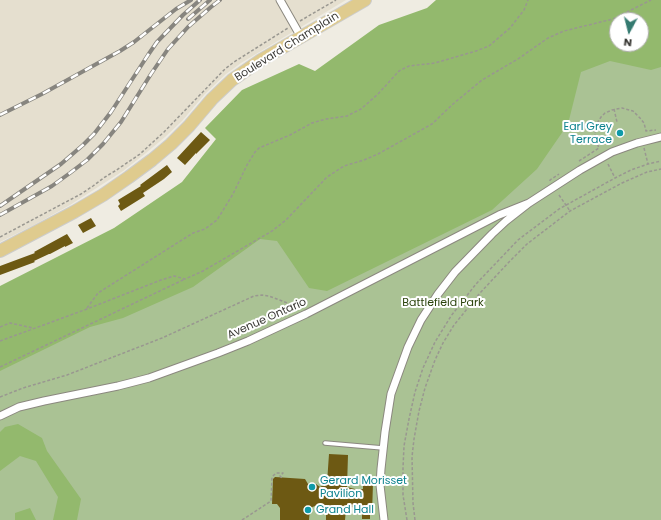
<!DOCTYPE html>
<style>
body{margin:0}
#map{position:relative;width:661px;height:520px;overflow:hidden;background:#efece2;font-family:Poppins,sans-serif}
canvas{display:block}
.north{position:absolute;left:609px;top:12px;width:40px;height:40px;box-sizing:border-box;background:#fff;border:1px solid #b0b0ae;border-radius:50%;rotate:187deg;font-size:11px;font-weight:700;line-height:16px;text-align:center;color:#3a3935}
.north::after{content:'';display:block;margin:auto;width:14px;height:18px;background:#347a70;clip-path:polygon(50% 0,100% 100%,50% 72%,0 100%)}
</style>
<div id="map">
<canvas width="661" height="520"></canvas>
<div class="north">N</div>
</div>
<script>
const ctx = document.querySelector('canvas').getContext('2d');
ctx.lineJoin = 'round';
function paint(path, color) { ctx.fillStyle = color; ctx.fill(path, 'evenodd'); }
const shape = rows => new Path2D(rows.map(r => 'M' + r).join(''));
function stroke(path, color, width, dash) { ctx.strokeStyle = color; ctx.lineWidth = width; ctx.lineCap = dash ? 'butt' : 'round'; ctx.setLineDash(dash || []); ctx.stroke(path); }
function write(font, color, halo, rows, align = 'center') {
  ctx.font = font + ' Poppins,sans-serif'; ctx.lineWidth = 4; ctx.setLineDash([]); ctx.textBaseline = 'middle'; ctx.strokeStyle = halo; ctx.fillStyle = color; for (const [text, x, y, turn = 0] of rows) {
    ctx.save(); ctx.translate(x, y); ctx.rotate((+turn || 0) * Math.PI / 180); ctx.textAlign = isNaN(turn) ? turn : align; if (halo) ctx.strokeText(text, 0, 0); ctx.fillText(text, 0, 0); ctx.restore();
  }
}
const built = shape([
 [0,0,346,0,241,63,226,74,205,94,182,121,165,137,146,153,123,171,70,205,34,225,0,242]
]);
const green = shape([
 [661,0,661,520,0,520,0,353,324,115],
 [617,20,641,20,641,44,617,44]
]);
const forest = shape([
 [436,0,661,0,661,67,651,70,610,61,581,72,568,124,537,169,492,210,327,291,309,288,277,241,260,239,193,287,123,318,90,327,0,371,0,286,114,228,182,182,216,139,205,128,242,90,299,64,315,71,379,25,427,8],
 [617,20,641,20,641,44,617,44],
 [18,424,42,438,47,451,81,499,77,520,53,520,58,497,36,461,20,456,0,471,0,432,5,427],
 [30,508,36,520,15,520,15,513]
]);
const building = shape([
 [201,132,210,140,196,154,196,153,185,165,177,158],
 [167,165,172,172,164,179,143,193,145,196,121,211,118,206,120,204,118,200,141,186,140,185],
 [91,218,96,226,83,233,78,225],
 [67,234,73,243,65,247,65,246,50,254,49,254,34,261,35,262,0,275,0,266,35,253,34,252],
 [329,454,348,455,347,487,355,489,363,489,363,477,372,478,372,483,373,483,372,514,370,514,370,519,362,519,362,508,349,507,349,509,346,509,345,520,326,520,326,510,322,506,315,506,310,508,309,520,280,520,280,508,277,504,272,504,273,479,275,477,305,479,311,489,316,484,320,487,327,483]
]);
const path = shape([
 [300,21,336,0],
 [614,109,617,122],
 [644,148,648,164],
 [579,161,599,148,595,138,595,133,596,125,601,117,605,113,612,110,622,108,633,111,640,118,644,123,646,131,656,130],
 [608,164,615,178],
 [550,181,550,180,559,174],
 [559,195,570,211],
 [0,237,81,194,93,186,105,177,115,171,140,154,164,132,225,69,234,62,288,28],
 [87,308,98,293,193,233,205,229,217,220,233,194,247,165,255,152,259,148,290,135,312,123,326,119,347,116,361,109,378,94,399,71,409,66,435,63,476,51,489,46,510,28,524,10,528,0],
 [0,327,10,323,33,328],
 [0,341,87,309,161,280,174,276,185,279,203,271,272,231,286,220,327,177,344,166,364,160,378,154,432,124,453,104,482,80,518,59,548,38,564,31,613,19,651,0],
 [0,367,185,279],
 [0,397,23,388,67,375,162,338,254,296,262,295,269,296,290,304,302,308],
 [242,520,271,501,272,477,276,473,283,473,280,476,282,478],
 [407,520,403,495,403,468,404,446,409,419,415,392,423,368,435,342,451,316,476,284,518,240,559,209,615,178,631,170,648,164,661,161],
 [415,520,413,503,412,457,414,439,419,411,425,388,435,360,443,343,454,325,480,293,509,262,527,244,570,211,622,183,647,172,661,169]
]);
const service = shape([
 [325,443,383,448]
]);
const minor = shape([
 [280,0,301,37],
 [0,416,19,407,44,401,118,386,149,378,218,353,248,341,306,314,499,215,529,203],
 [384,520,380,485,381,469,385,432,391,394,408,347,421,320,438,294,455,272,492,234,506,221,529,203,580,170,612,152,637,143,661,137]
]);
const primary = shape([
 [0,251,74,212,103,195,129,177,152,160,171,144,189,126,212,99,232,80,245,71,261,60,365,0]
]);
const rail = shape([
 [188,19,210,0],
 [0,115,42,94,120,51,134,42,176,9,191,0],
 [0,206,61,164,83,145,94,134,111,112,148,55,157,42,183,15,200,0],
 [0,215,52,186,70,173,87,160,103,144,121,122,151,74,168,49,188,27,211,7,220,0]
]);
const markers = [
 [620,133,4,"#0f9aa8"],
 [312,487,4,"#0f9aa8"],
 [308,510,4,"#0f9aa8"]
];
const streetNames = [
 ["Boulevard Champlain",287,47,-32],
 ["Avenue Ontario",267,319,-24]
];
const cultureNames = [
 ["Earl Grey",612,127,"right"],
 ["Terrace",612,140,"right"],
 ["Gerard Morisset",320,481],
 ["Pavilion",320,494],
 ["Grand Hall",316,510]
];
const parkNames = [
 ["Battlefield Park",443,303]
];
paint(built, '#e5dfcf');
paint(green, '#aac294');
paint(forest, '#93b96d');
paint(building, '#6d5913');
stroke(service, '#8b887f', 5.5);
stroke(minor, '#8b887f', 9);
stroke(primary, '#ccccca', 14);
stroke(path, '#999790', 1.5, [3, 2]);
stroke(service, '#fff', 3.5);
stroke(minor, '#fff', 7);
stroke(primary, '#dfcb8e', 12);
stroke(rail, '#87857f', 4);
stroke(rail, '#fff', 2.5, [8]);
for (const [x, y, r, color] of markers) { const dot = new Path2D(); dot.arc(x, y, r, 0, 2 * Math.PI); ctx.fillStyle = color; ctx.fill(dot); stroke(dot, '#fff', 1.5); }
write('11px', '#3a3935', '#fff', streetNames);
write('11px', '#0d838f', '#fff', cultureNames, 'left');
write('11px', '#2b430c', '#fff', parkNames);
</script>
